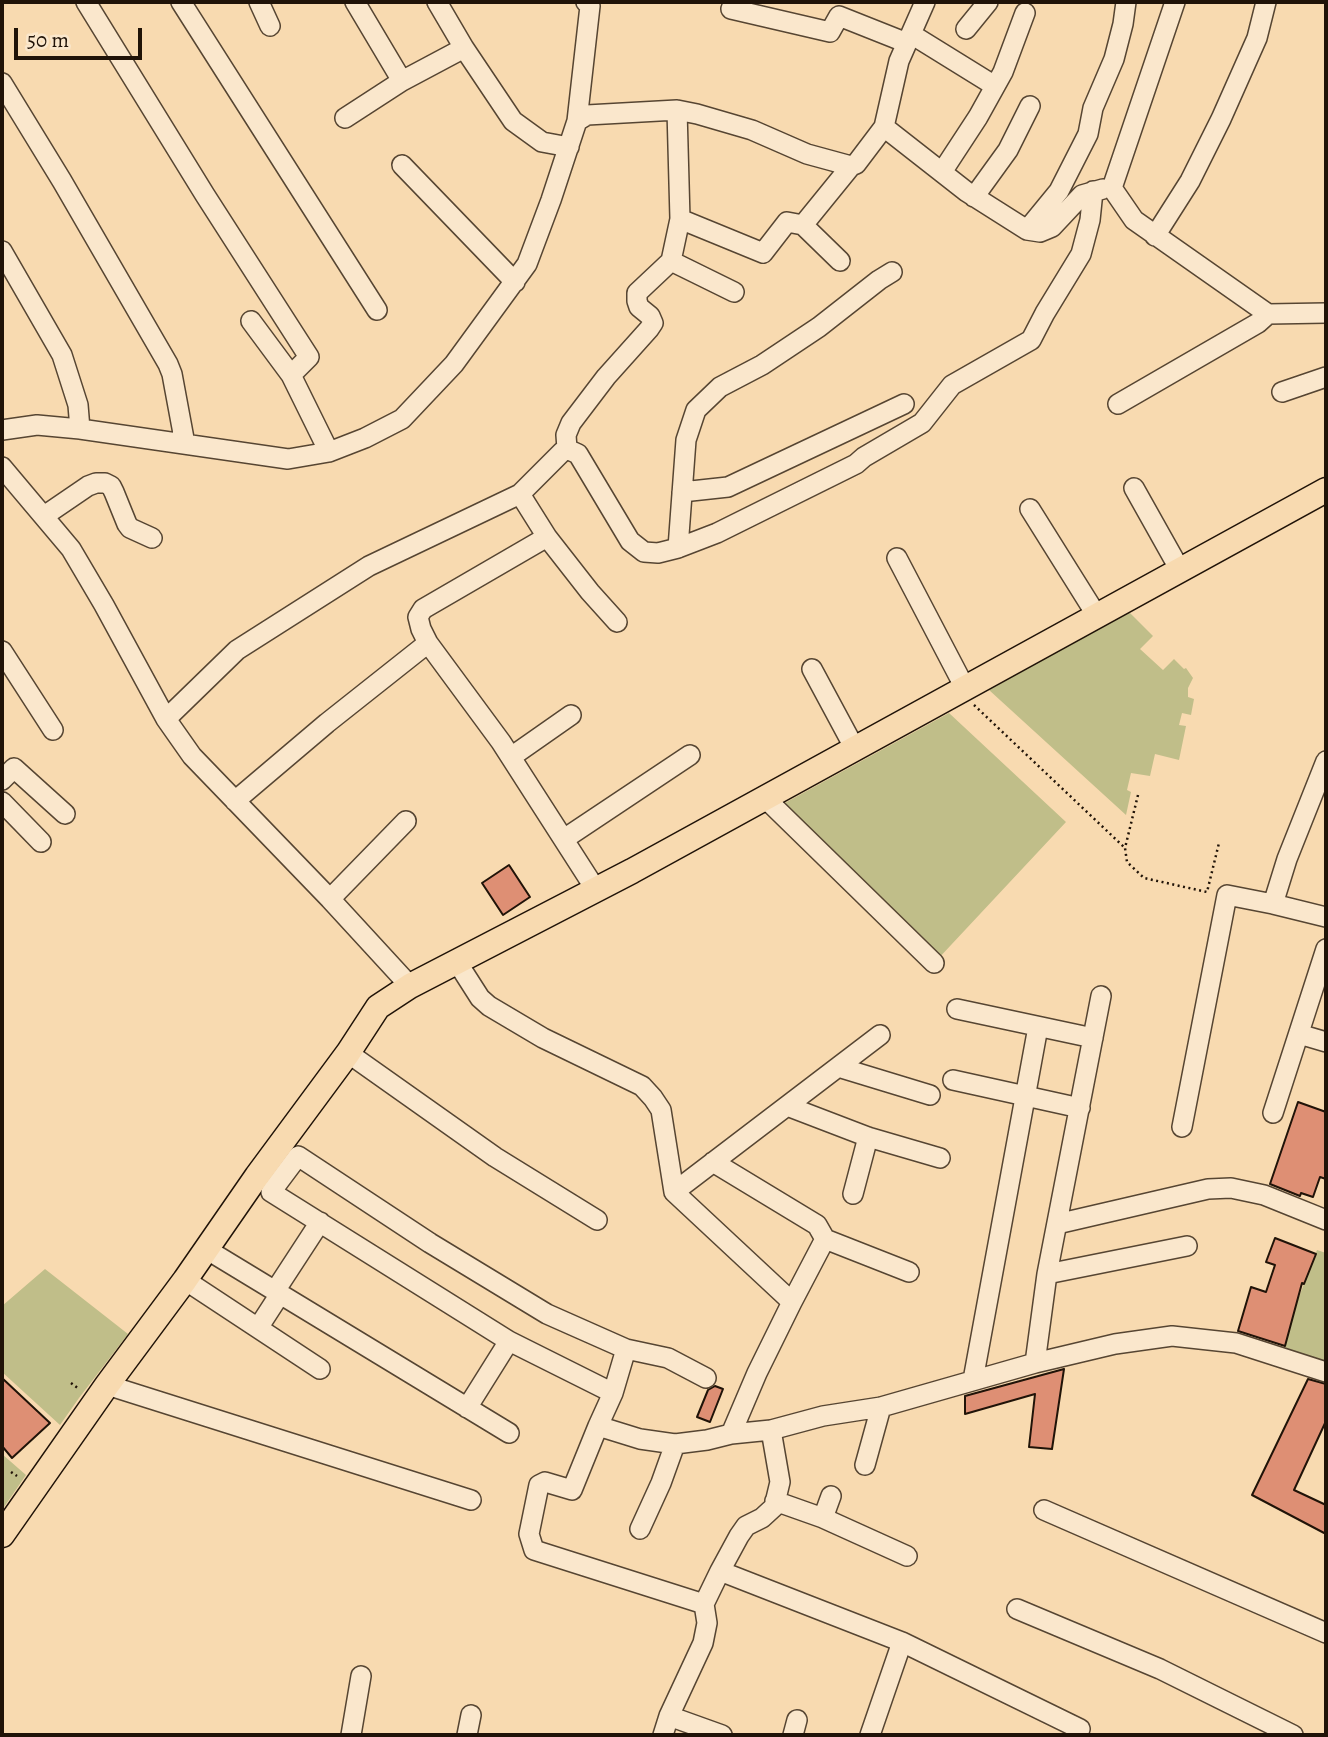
<!DOCTYPE html>
<style>
body{margin:0}
#map{position:relative;width:1328px;height:1737px;overflow:hidden;background:#f8dab0;font-family:Alegreya,serif}
canvas{display:block}
.frame{position:absolute;inset:0;border:4px solid #201308;pointer-events:none}
.scale{position:absolute;left:14px;top:28px;width:128px;height:32px;box-sizing:border-box;border:4px solid #201308;border-top:0;padding-left:9px;font-size:21px;line-height:24px;white-space:nowrap;color:#201308;-webkit-text-stroke:5px #fae7cc;paint-order:stroke}
</style>
<div id="map">
<canvas width="1328" height="1737"></canvas>
<div class="frame"></div>
<div class="scale">50 m</div>
</div>
<script>
const ctx = document.querySelector('canvas').getContext('2d');
ctx.lineJoin = 'round';
function paint(path, color) { ctx.fillStyle = color; ctx.fill(path, 'evenodd'); }
const shape = rows => new Path2D(rows.map(r => 'M' + r).join(''));
function stroke(path, color, width, dash) { ctx.strokeStyle = color; ctx.lineWidth = width; ctx.lineCap = dash ? 'butt' : 'round'; ctx.setLineDash(dash || []); ctx.stroke(path); }
const green = shape([
 [1128,611,1153,636,1140,649,1163,670,1174,659,1184,669,1186,668,1193,678,1188,688,1188,697,1194,699,1191,715,1182,713,1179,725,1186,726,1179,760,1155,754,1150,776,1131,773,1127,790,1131,792,1126,815,989,690],
 [949,713,1066,822,937,960,783,804],
 [1317,1250,1326,1253,1326,1366,1284,1347,1297,1302],
 [45,1269,128,1334,79,1398,60,1425,2,1372,2,1306],
 [2,1454,26,1475,2,1510]
]);
const building = shape([
 [509,865,530,897,503,915,482,883,509,865],
 [1298,1102,1326,1112,1326,1179,1320,1177,1313,1197,1301,1193,1300,1196,1270,1184,1298,1102],
 [1275,1238,1316,1254,1304,1284,1302,1283,1285,1346,1238,1331,1251,1287,1266,1292,1275,1265,1266,1262,1275,1238],
 [1064,1369,1052,1449,1029,1447,1035,1394,965,1414,965,1396,1064,1369],
 [2,1378,50,1423,12,1458,2,1446,2,1378],
 [1308,1379,1326,1384,1326,1421,1294,1490,1326,1505,1326,1534,1252,1495,1308,1379],
 [715,1386,723,1389,710,1422,697,1417,708,1390,715,1386]
]);
const path = shape([
 [974,705,1125,848],
 [1138,795,1125,848,1127,862,1144,878,1207,892,1219,843],
 [71,1383,79,1389],
 [11,1472,17,1476]
]);
const minor = shape([
 [86,2,205,195,309,357,291,375,329,452],
 [181,2,377,310],
 [259,2,270,26],
 [355,2,402,81],
 [437,2,464,48,513,121,542,142,569,147],
 [925,2,899,61,884,127,967,192,1027,230,1040,232,1052,227,1082,195,1103,189],
 [1175,2,1112,188,1134,220,1268,314,1326,313],
 [731,9,830,32,839,16,907,43],
 [966,29,988,2],
 [911,34,995,86],
 [2,83,62,181,168,364,172,374,185,444],
 [345,118,402,81,464,48],
 [577,121,590,6,586,2],
 [402,165,515,282],
 [942,172,978,117,1003,72,1025,13],
 [974,197,1008,150,1030,106],
 [680,219,763,253,787,222,803,225,851,166],
 [803,225,840,261],
 [1027,230,1059,191,1088,134,1093,108,1114,59,1123,24,1126,2],
 [1155,236,1190,181,1221,119,1257,38,1266,2],
 [2,251,62,355,78,405,80,429],
 [671,261,734,292],
 [251,321,291,375],
 [1282,392,1326,377],
 [1118,404,1258,323,1268,314],
 [2,430,37,425,80,429,288,459,329,452,365,438,402,419,454,364,527,264,551,200,577,121,587,115,677,110,697,114,752,130,807,154,851,166,856,164,884,127],
 [567,449,566,435,571,423,606,377,649,329,653,323,650,316,639,307,637,301,637,293,671,261,680,219,677,110],
 [2,467,71,549,104,605,166,719,192,756,330,899,410,986],
 [1134,488,1180,570],
 [682,492,728,487,904,404],
 [520,494,547,537,590,592,617,622],
 [1030,509,1097,616],
 [44,516,88,486,96,483,105,483,111,486,114,492,127,524,130,528,152,538],
 [547,537,423,609,418,617,421,629,428,643,501,742,596,890],
 [678,548,686,440,696,410,720,387,762,365,819,327,879,280,892,272],
 [897,558,965,688],
 [2,651,53,730],
 [812,669,855,749],
 [166,719,237,650,369,566,520,494,562,452,567,449,578,454,630,541,644,552,658,553,678,548,717,533,856,464,864,457,922,423,952,385,1031,340,1045,313,1081,254,1090,220,1093,191],
 [511,757,571,715],
 [2,780,14,768,65,814],
 [765,798,934,963],
 [235,801,327,723,428,643],
 [2,802,41,842],
 [564,839,690,755],
 [330,899,406,821],
 [1273,904,1287,859,1326,761],
 [457,962,480,998,489,1006,543,1038,642,1086,653,1098,661,1110,674,1192,792,1302,757,1373,731,1434],
 [957,1009,1093,1038],
 [1299,1034,1326,1042],
 [348,1053,495,1157,597,1220],
 [838,1067,930,1095],
 [953,1080,1080,1108],
 [787,1106,868,1137,940,1158],
 [1273,1113,1326,949],
 [1182,1127,1227,895,1273,904,1326,917],
 [713,1162,817,1225,825,1239,909,1272],
 [674,1192,880,1035],
 [853,1194,868,1137],
 [1057,1224,1208,1189,1231,1188,1264,1195,1326,1220],
 [206,1249,509,1433],
 [1047,1274,1187,1246],
 [185,1280,320,1369],
 [275,1291,320,1222],
 [792,1302,825,1239],
 [258,1328,280,1294],
 [626,1349,668,1358,706,1378],
 [1035,1363,1047,1274,1101,996],
 [973,1380,1038,1027],
 [107,1385,471,1500],
 [613,1393,509,1341,271,1192,298,1156,430,1243,547,1314,626,1349,613,1393,598,1426,640,1439,675,1444,707,1440,731,1434,771,1430,823,1416,881,1407,1035,1363,1115,1344,1172,1336,1236,1343,1326,1372],
 [467,1408,509,1341],
 [598,1426,572,1490,545,1482,539,1485,529,1534,534,1550,704,1604],
 [865,1465,881,1407],
 [775,1501,823,1518,907,1556],
 [1044,1510,1326,1633],
 [823,1518,831,1496],
 [640,1529,661,1483,675,1444],
 [720,1571,902,1642,1080,1729],
 [1017,1609,1160,1669,1293,1735],
 [669,1716,722,1735],
 [351,1735,361,1676],
 [467,1735,471,1715],
 [663,1735,669,1716,703,1643,707,1623,704,1604,720,1571,739,1536,746,1526,762,1518,774,1507,780,1482,771,1430],
 [793,1735,797,1720],
 [870,1735,902,1642]
]);
const major = shape([
 [2,1535,107,1385,185,1280,257,1176,348,1053,378,1007,410,986,632,871,1326,490]
]);
paint(green, '#c0be89');
paint(building, '#de8f74');
stroke(building, '#201308', 2);
stroke(minor, '#564532', 22);
stroke(major, '#201308', 27);
stroke(path, '#201308', 2.5, [2, 3.5]);
stroke(minor, '#fae7cc', 19);
stroke(major, '#f8dab0', 24);
</script>
